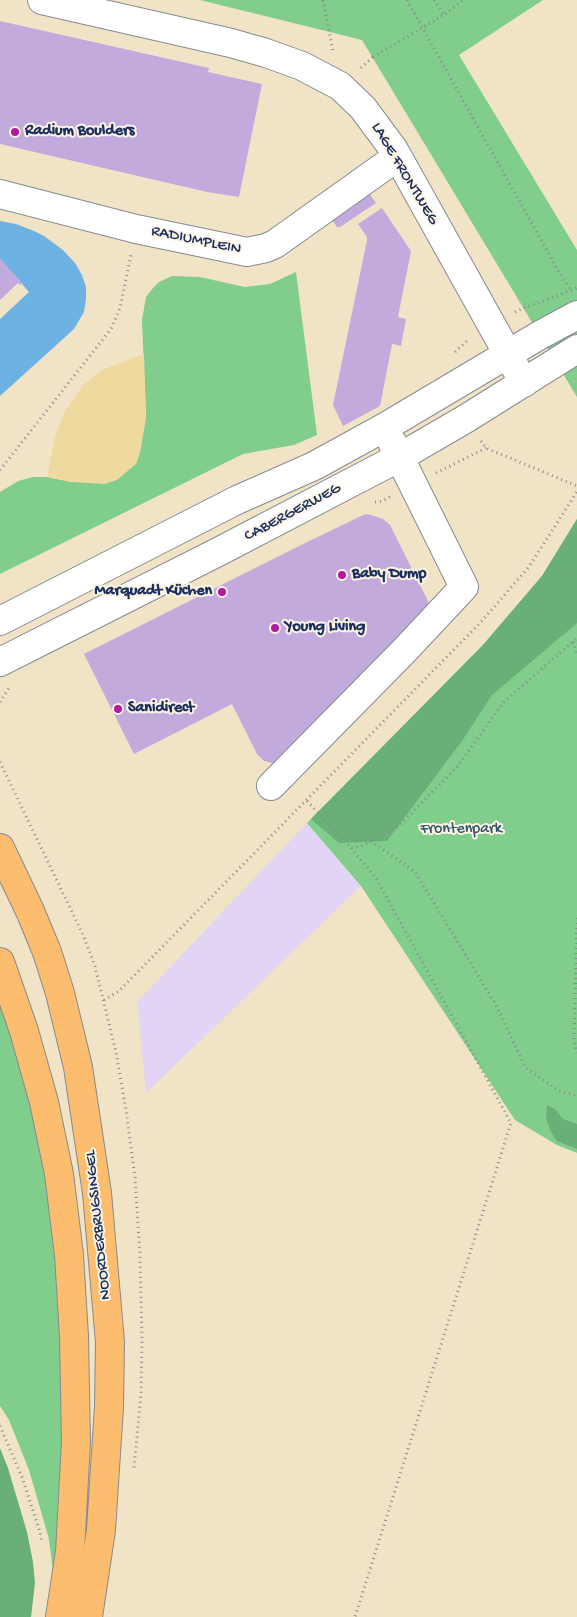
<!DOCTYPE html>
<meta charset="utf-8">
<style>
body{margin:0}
canvas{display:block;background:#f1e4c6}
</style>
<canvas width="577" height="1617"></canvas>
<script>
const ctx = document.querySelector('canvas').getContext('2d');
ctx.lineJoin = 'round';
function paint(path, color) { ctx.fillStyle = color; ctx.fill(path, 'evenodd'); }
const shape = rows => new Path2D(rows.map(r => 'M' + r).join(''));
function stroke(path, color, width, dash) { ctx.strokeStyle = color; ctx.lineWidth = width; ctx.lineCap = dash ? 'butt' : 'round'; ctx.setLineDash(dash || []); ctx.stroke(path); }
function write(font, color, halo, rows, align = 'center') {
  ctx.font = font + ' "Gochi Hand",sans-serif'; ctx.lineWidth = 4; ctx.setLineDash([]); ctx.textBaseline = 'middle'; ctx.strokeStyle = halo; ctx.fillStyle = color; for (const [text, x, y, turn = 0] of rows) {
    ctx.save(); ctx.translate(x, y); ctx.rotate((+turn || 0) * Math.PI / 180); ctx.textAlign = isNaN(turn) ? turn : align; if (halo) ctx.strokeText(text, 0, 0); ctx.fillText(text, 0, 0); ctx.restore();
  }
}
const built = shape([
 [307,823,361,886,146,1093,137,1002]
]);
const green = shape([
 [200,0,543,0,459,55,577,250,577,397,362,40],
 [296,272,317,435,294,445,243,454,0,574,0,492,18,481,33,477,47,477,72,482,146,418,142,320,146,297,153,288,159,282,172,276,200,277,245,287,270,284],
 [577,519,577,1153,557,1145,515,1120,361,886,307,823,483,645,542,576],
 [0,1000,43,1151,64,1282,67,1441,54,1580,49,1539,29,1470,9,1420,0,1406]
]);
const forest = shape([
 [577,519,577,623,492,695,462,741,387,841,339,843,311,819,483,645,542,576],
 [547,1105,555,1109,563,1119,577,1124,577,1149,557,1141,550,1130,546,1117],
 [0,1448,8,1468,27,1532,33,1562,35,1583,31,1617,0,1617]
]);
const sand = shape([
 [144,354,146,418,140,453,136,464,117,480,104,484,72,482,47,477,55,437,65,411,83,385,102,370]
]);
const water = shape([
 [0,221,16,224,34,231,44,236,63,250,75,263,82,275,86,287,86,299,84,312,74,329,0,396,0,319,29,292,0,259]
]);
const building = shape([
 [0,21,209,68,208,72,262,84,239,197,207,192,0,144],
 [366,189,376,203,340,227,337,227,330,217],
 [382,208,411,251,398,317,406,319,401,346,392,344,380,406,343,426,333,405,367,240,367,237,358,224],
 [0,259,22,283,20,285,18,283,0,300],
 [368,514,383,519,390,525,428,601,429,606,277,764,264,761,257,754,232,704,134,754,84,654,295,548,363,515]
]);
const path = shape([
 [323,0,333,51],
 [407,0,559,272,570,289],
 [434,0,444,15],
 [437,19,444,15,463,0],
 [361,68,373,57],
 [515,312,524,308],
 [455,352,469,339],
 [481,441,486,448,577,486],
 [0,470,111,329,120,308,131,255],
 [436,473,486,448],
 [375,502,383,501,390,497],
 [573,642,577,655],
 [0,702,9,688],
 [0,762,83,935,95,966,116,1052,126,1110,135,1177,140,1256,142,1340,141,1394,134,1468],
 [307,801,351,848,361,846,398,827,457,767,504,702,577,638],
 [371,841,415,872,496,1005,525,1067,559,1091,577,1096],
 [351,848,376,878,511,1123,355,1617],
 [577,918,574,1040,577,1053],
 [104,1000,119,991,481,622,528,568,577,492],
 [0,1426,22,1477,40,1532,42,1543]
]);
const minor = shape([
 [42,0,231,43,266,53,302,66,340,86,363,108,394,150,524,383],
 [0,194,136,229,247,252,266,248,275,244,397,157],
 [0,621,237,500,314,466,385,427,540,335,577,315],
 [0,662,220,551,400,457,467,418,577,349],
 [271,786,404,651,464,587,392,442]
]);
const major = shape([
 [0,848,30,911,47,952,60,993,78,1067,97,1193,110,1342,109,1407,101,1530,88,1617],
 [0,962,24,1031,44,1102,59,1174,69,1255,74,1336,76,1442,70,1552,60,1617]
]);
const pathBridge = shape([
 [373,57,437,19],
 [524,308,577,288]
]);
const markers = [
 [15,132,5,"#b5179e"],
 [342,575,5,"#b5179e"],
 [222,592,5,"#b5179e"],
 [275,628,5,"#b5179e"],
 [118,709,5,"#b5179e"]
];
const poiNames = [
 ["Radium Boulders",25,132],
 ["Baby Dump",352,575],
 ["Marquadt Küchen",212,592,"right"],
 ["Young Living",285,628],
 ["Sanidirect",128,709]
];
const streetNames = [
 ["LAGE FRONTWEG",404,174,59],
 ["RADIUMPLEIN",196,241,12],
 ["CABERGERWEG",293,513,-28],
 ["NOORDERBRUGSINGEL",99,1225,-96]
];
const parkNames = [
 ["Frontenpark",461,830]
];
paint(built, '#e1d4f4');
paint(green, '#80cd8c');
paint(forest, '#68b078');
paint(sand, '#eeda9e');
paint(water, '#6eb2e4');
paint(building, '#c3aadd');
stroke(minor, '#868a92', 30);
stroke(major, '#868a92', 30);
stroke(path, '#868a92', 3, [1, 4]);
stroke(minor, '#fff', 28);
stroke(major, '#fcbd6f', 28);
stroke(pathBridge, '#868a92', 3, [1, 4]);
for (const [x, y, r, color] of markers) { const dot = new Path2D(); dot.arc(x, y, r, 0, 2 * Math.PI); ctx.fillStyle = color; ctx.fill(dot); stroke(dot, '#fcf5e5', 2); }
write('bold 16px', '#1b2f5e', '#fcf5e5', poiNames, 'left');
write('16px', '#1b2f5e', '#fcf5e5', streetNames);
write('16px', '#34566a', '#fcf5e5', parkNames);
</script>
